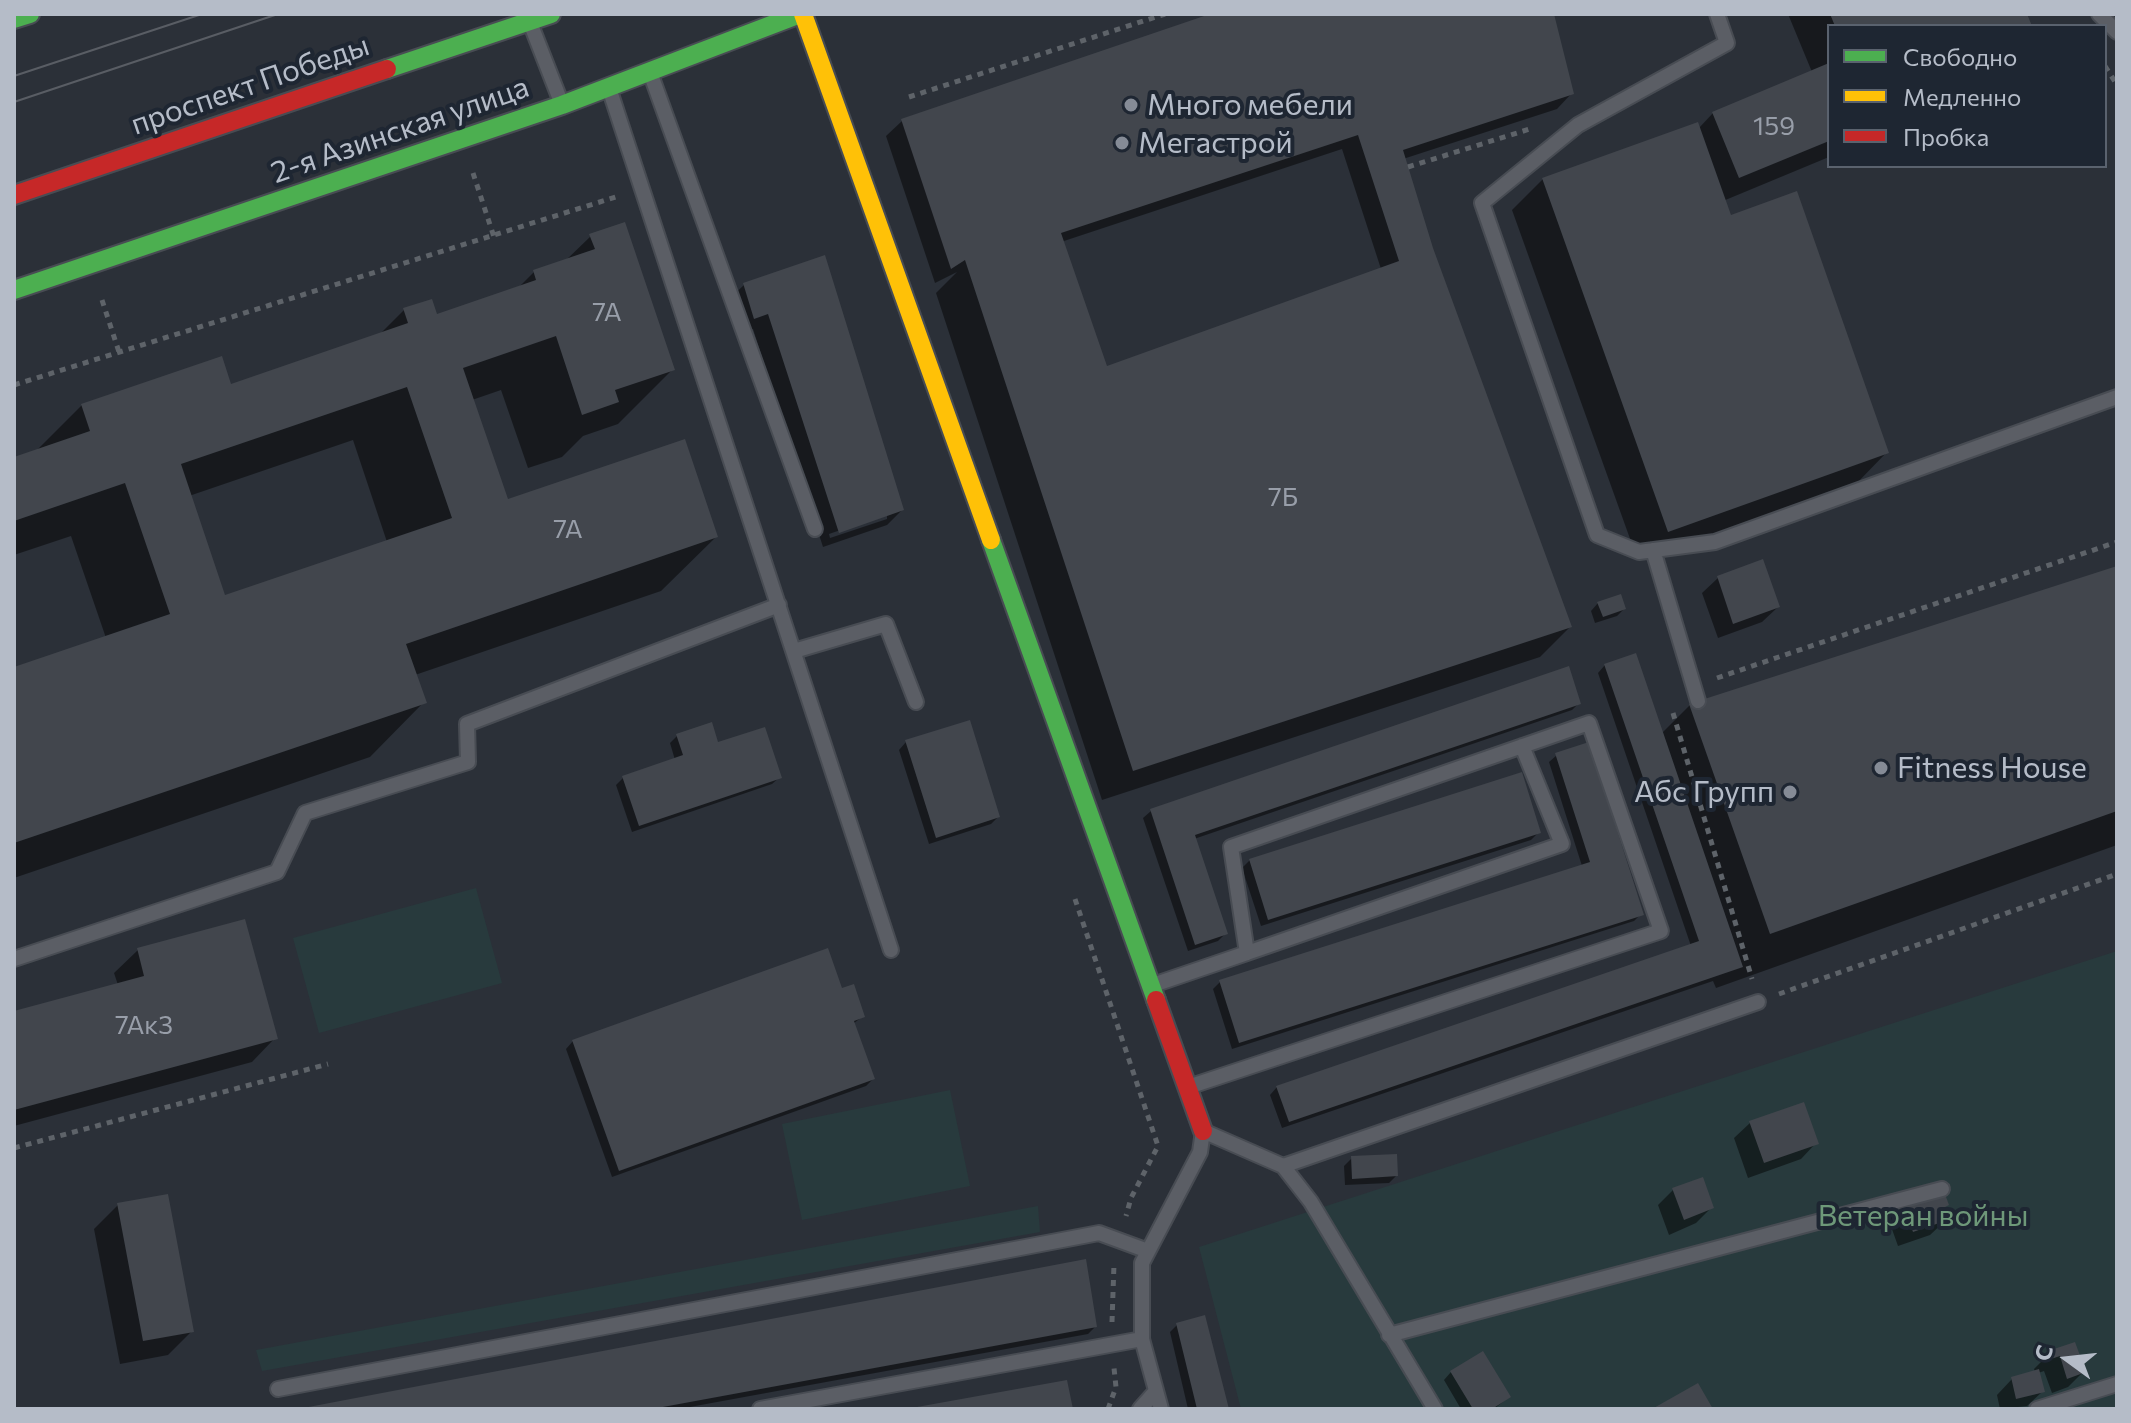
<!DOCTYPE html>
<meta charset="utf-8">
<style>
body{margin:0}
#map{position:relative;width:2131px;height:1423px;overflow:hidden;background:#2b3038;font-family:Commissioner,sans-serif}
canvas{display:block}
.frame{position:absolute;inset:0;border:16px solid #b5bcc8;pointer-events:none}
.legend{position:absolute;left:1827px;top:24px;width:280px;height:144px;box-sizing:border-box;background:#1e2632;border:2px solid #5a626e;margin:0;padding:10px 14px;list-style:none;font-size:24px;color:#b5bcc8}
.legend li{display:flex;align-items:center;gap:16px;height:40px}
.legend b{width:40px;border:2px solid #5a626e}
.north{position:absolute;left:2027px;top:1319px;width:80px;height:80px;-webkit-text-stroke:6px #1e2632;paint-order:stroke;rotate:285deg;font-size:22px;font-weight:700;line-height:32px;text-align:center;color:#b5bcc8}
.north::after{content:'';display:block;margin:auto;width:28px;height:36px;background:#b5bcc8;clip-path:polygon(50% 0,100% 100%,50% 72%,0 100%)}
</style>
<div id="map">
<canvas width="2131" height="1423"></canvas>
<div class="frame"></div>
<ul class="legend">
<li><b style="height:10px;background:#4caf50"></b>Свободно</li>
<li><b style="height:10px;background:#ffc107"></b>Медленно</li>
<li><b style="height:10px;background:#c62828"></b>Пробка</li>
</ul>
<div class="north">С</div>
</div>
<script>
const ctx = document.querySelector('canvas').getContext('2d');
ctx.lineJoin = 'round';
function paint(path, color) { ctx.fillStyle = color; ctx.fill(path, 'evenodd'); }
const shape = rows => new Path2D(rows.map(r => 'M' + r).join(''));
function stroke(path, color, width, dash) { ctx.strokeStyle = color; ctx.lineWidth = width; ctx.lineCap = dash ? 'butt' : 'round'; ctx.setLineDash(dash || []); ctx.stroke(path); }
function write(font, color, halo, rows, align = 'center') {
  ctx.font = font + ' Commissioner,sans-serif'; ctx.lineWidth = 8; ctx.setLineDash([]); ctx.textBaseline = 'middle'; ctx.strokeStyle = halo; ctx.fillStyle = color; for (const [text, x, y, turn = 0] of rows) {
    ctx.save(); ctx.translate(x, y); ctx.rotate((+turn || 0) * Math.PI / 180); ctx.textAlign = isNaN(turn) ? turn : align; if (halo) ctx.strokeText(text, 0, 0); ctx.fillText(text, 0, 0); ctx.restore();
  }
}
const green = shape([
 [476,888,502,983,319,1033,293,938],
 [2117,951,2117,1409,1241,1409,1199,1247],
 [950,1090,970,1186,802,1220,782,1124],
 [1038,1206,1040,1232,262,1371,256,1350]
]);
const shadow = shape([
 [1219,14,1551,14,1572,93,1557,109,1403,159,1431,249,1570,627,1540,657,1102,800,936,293,957,272,935,283,886,136,902,121],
 [1342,149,1381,269,1105,369,1061,242],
 [1788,14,2024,14,2029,26,1829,26,1829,157,1723,201,1729,217,1887,452,1857,483,1638,561,1512,210,1543,179,1698,129,1713,113,1812,72],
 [591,236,673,369,618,424,583,436,562,457,528,468,501,390,472,400,506,502,716,537,661,591,415,675,424,702,370,757,14,878,14,670,106,638,71,536,14,555,14,460,35,452,82,405,230,386,378,336,404,310,435,316,518,288,534,272,564,262],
 [353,440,387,542,224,598,189,496],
 [823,258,902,510,887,525,823,547,753,329,739,333,728,300,744,285],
 [887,514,887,519,830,538,829,534],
 [2117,568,2117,845,1716,988,1713,981,1282,1128,1270,1095,1277,1087,1691,946,1598,673,1605,665,1661,734,1690,705],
 [1718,578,1778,607,1762,622,1718,638,1702,593],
 [1598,603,1624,609,1617,616,1595,623,1591,611],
 [1579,703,1572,710,1194,839,1226,933,1218,941,1188,951,1143,818,1151,811],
 [677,736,717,745,780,777,772,784,632,832,616,785,623,778,675,760,670,743],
 [906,742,998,817,991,824,929,844,899,750],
 [1557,755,1641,914,1634,921,1232,1049,1213,989,1220,982,1582,866,1549,762],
 [1539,832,1531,840,1261,926,1242,868,1250,860],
 [138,950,275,1038,252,1062,14,1126,14,1013,118,985,114,973],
 [863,1016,853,1024,873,1079,866,1086,612,1177,566,1049,573,1041],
 [1750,1123,1816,1143,1801,1159,1748,1178,1734,1138],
 [1352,1158,1396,1176,1389,1183,1345,1185,1344,1166],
 [1673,1190,1712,1207,1696,1223,1669,1235,1658,1205],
 [1903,1202,1946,1220,1930,1235,1898,1246,1888,1218],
 [118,1205,192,1331,168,1355,120,1364,94,1229],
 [1177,1325,1227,1409,1188,1409,1170,1332],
 [1095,1327,1088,1334,679,1409,301,1409],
 [2074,1344,2083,1372,2068,1387,2052,1393,2044,1371,2038,1373,2043,1391,2027,1406,2000,1409,1997,1395,2012,1379,2035,1372,2034,1369,2050,1353],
 [1451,1372,1509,1397,1494,1409,1461,1409,1444,1380]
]);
const building = shape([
 [1210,14,1554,14,1574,94,1403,150,1433,248,1572,627,1133,771,965,260,951,269,901,119],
 [1358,135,1399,261,1107,366,1061,233],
 [1830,14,2027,14,2032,26,1835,26],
 [1829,63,1829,141,1739,178,1712,112],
 [1698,122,1731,215,1797,191,1889,453,1668,532,1542,178],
 [625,222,675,370,615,390,619,402,582,415,556,336,463,368,508,499,685,439,718,537,406,644,427,703,14,843,14,667,170,614,125,483,14,521,14,457,90,431,81,404,222,356,231,384,408,323,403,308,432,299,437,314,536,280,533,270,595,249,589,234],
 [407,387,452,518,225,595,181,464],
 [825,255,904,510,839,533,768,314,754,319,743,283],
 [1763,559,1780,607,1733,624,1717,576],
 [2117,566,2117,811,1770,934,1689,704],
 [1621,594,1626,609,1603,617,1597,602],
 [1636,653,1743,967,1289,1122,1276,1086,1699,941,1604,664],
 [1569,666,1581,704,1195,835,1228,934,1195,945,1150,809],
 [970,720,1000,817,936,838,905,740],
 [712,722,718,742,765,727,782,778,639,826,622,776,683,755,676,734],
 [1589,742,1644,915,1239,1043,1219,980,1590,862,1555,753],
 [1522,772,1541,833,1268,920,1249,859],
 [245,919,278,1039,14,1110,14,1011,144,976,137,948],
 [828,948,842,988,854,984,865,1017,854,1021,875,1079,619,1171,572,1040],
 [1804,1102,1819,1144,1764,1163,1749,1121],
 [1397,1154,1398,1176,1352,1179,1351,1156],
 [1703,1177,1714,1208,1684,1220,1672,1188],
 [1942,1186,1949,1205,1945,1207,1948,1220,1913,1232,1902,1201],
 [168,1194,194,1332,143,1341,117,1203],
 [1086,1259,1097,1327,652,1409,298,1409],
 [1205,1315,1229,1409,1197,1409,1176,1323],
 [2075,1342,2086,1372,2067,1379,2060,1356,2051,1359,2048,1351],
 [1483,1351,1511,1397,1492,1409,1473,1409,1450,1371],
 [2039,1369,2045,1392,2016,1399,2011,1377],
 [1067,1380,1073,1409,917,1409,917,1407],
 [1698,1383,1713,1409,1652,1409]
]);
const path = shape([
 [2105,66,2117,85],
 [909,97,1165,14],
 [1408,167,1533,128],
 [473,173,494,237],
 [102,300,119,352],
 [14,385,619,196],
 [1717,678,2117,542],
 [1673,713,1752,979],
 [1075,899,1158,1146,1131,1198,1126,1216],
 [1779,994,2117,874],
 [14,1148,328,1064],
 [1112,1322,1114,1264],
 [1108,1409,1116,1387,1114,1368]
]);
const lane = shape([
 [1717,14,1727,43,1578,125,1482,203,1597,535,1639,552,1715,542,2117,397],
 [2099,14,2117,32],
 [531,25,561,102],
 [651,75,815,529],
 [609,88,891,950],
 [1653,550,1698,701],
 [794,651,886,624,916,702],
 [1247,953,1562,844,1522,746],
 [14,959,277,872,305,813,468,762,467,724,779,605],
 [1153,985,1247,953,1231,847,1589,723,1661,931,1188,1087],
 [1283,1166,1758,1002],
 [1389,1335,1942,1189],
 [278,1389,1099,1233,1148,1251],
 [760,1409,1142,1339],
 [1140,1409,1156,1391],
 [1161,1409,1142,1339,1142,1263,1200,1152,1203,1131,1283,1166,1311,1202,1435,1409],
 [2037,1409,2117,1384]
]);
const fast = shape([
 [14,19,30,14],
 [387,69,551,14],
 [14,290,562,105,800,14],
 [991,540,1156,1000]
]);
const slow = shape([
 [803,14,991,540]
]);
const jam = shape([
 [14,195,387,69],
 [1156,1000,1203,1131]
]);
const tram = shape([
 [14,76,202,14],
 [14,102,278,14]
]);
const markers = [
 [1131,105,8,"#858b96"],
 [1122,143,8,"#858b96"],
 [1881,768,8,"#858b96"],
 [1790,792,8,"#858b96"]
];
const numberNames = [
 ["159",1774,126],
 ["7А",607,312],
 ["7Б",1283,497],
 ["7А",568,529],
 ["7Ак3",144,1025]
];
const streetNames = [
 ["проспект Победы",250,85,-19],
 ["2-я Азинская улица",400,130,-19]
];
const poiNames = [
 ["Много мебели",1147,105],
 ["Мегастрой",1138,143],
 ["Fitness House",1897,768],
 ["Абс Групп",1774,792,"right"]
];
const parkNames = [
 ["Ветеран войны",1923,1216]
];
paint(green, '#283a3d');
paint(shadow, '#0007');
paint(building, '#42464d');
stroke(lane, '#484c53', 18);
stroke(fast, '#484c53', 22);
stroke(slow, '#484c53', 22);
stroke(jam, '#484c53', 22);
stroke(path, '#5e6369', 5, [6, 6]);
stroke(lane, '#5b5e65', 14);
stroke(fast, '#4caf50', 18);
stroke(slow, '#ffc107', 18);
stroke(jam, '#c62828', 18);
stroke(tram, '#595d64', 2);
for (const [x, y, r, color] of markers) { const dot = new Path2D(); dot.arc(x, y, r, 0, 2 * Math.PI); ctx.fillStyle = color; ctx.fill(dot); stroke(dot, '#1e2632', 3); }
write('26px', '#989ea9', null, numberNames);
write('30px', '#b5bcc8', '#1e2632', streetNames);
write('30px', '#b5bcc8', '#1e2632', poiNames, 'left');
write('30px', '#6e9879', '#1e2632', parkNames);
</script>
